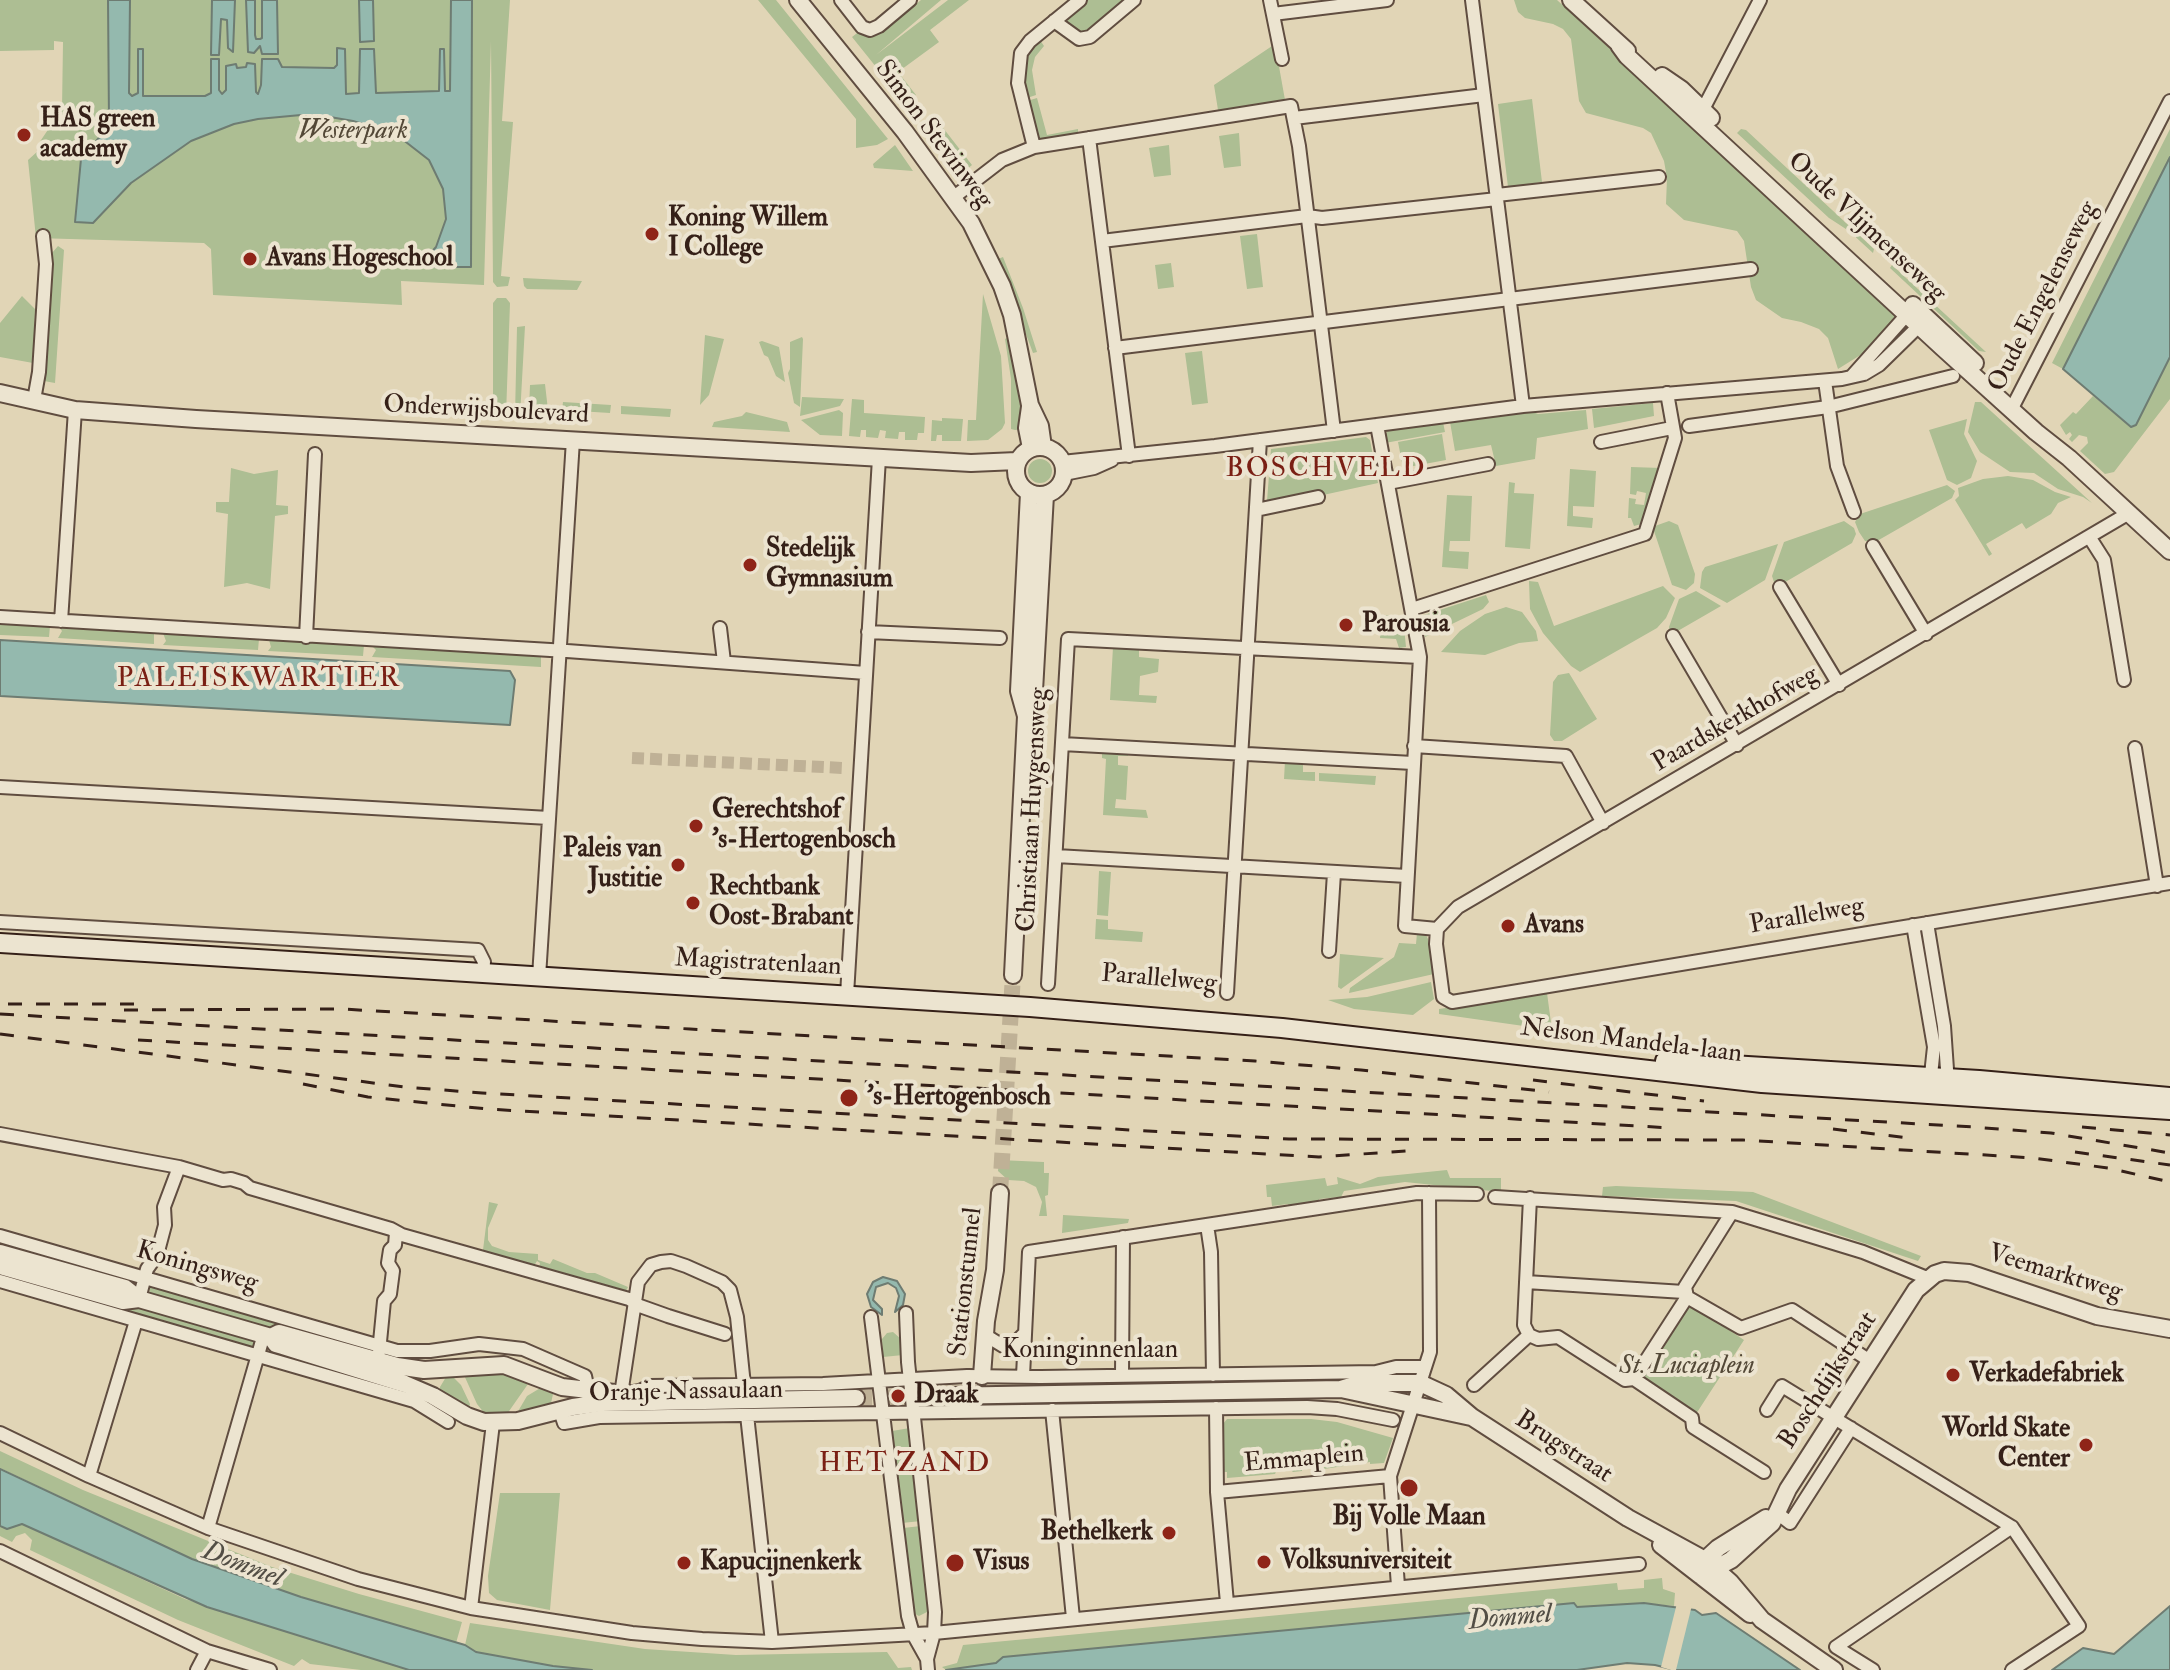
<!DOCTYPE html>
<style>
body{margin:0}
canvas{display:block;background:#e1d5b6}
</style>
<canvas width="2170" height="1670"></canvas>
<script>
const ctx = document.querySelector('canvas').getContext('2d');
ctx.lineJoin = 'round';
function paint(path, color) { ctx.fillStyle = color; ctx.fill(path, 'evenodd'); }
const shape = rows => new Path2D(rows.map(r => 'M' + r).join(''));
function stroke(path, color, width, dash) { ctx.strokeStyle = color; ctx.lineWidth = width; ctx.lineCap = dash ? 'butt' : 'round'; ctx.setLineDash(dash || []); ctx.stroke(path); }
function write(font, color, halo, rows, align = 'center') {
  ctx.font = font + ' "IM FELL Double Pica",serif'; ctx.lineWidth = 8; ctx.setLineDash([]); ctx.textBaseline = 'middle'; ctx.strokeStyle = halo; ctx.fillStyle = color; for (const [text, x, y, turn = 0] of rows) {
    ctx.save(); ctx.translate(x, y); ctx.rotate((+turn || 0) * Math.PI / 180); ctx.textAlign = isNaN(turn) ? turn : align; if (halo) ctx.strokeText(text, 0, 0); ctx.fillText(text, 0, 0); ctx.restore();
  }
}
const green = shape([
 [0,0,510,0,502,121,513,122,501,276,510,277,508,286,497,287,493,282,491,41,484,285,401,281,402,305,213,295,211,249,204,243,36,238,28,160,38,151,39,143,62,109,63,42,54,41,54,50,0,51],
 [758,0,776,0,888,139,877,145,856,148,856,119],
 [921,0,941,0,876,55,948,0,969,0,930,30,939,42,898,72,916,95,905,103,852,37,861,30,889,26],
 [1086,0,1130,0,1091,31,1080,35,1060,21],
 [1514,0,1557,0,1899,316,1870,349,1838,369,1828,338,1819,329,1801,322,1782,318,1756,300,1751,287,1744,241,1737,231,1684,220,1666,204,1667,178,1664,161,1651,133,1643,128,1586,113,1579,101,1571,39,1563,29,1553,24,1525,18,1518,12],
 [1040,40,1044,46,1035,57,1032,70,1036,95,1027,98,1022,82,1026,53],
 [1275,44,1285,100,1218,110,1214,85],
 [1037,98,1047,135,1078,129,1078,135,1045,140,1038,138,1027,101],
 [1532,99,1542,182,1508,187,1498,104],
 [933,115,972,165,966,170,972,177,969,179,966,180,922,124],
 [1741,129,1746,130,1874,249,1873,253,1849,231,1829,218,1737,133],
 [2170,129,2170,157,2063,369,2052,363],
 [1239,133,1241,166,1224,168,1219,136],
 [895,145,913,171,874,168,873,164],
 [1169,145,1171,175,1154,177,1149,148],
 [1257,234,1263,287,1247,289,1240,236],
 [58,246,64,250,55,383,44,381,52,253],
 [1003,257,1023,308,1037,352,1033,353,998,259],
 [1171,263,1174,287,1158,289,1155,265],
 [1892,265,1986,352,1979,351,1890,268],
 [523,278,582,281,577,290,527,289,524,286],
 [983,294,1001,356,1005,423,1002,429,988,440,967,441,968,420,976,420],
 [22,296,35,309,33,363,0,357,0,323],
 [497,298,506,298,510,303,506,415,493,414,493,303],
 [525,326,520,416,515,415,517,327],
 [705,335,724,339,709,395,700,405],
 [802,337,803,339,800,407,794,403,788,373,790,369,790,342],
 [1009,337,1024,429,1015,430,1011,429,1011,379,1005,339],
 [762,341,779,347,785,382,776,376,768,357,764,355,759,342],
 [1202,351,1208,403,1192,405,1185,353],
 [2170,357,2170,399,2114,472,2105,474,2080,451,2088,443,2087,437,2079,435,2072,442,2069,439,2072,435,2070,432,2066,435,2060,425,2073,412,2076,414,2093,396,2131,427,2136,425],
 [545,384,548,410,529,409,530,385],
 [802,397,844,399,840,406,800,416],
 [852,399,864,400,864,413,925,417,924,433,918,433,917,440,905,440,905,432,899,432,898,439,885,438,886,431,880,430,878,438,866,437,866,430,861,430,860,437,849,436],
 [563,402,611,405,610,413,562,410],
 [1975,402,1981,402,2092,503,2083,497,2058,489,2034,473,2010,472,1980,452,1968,432],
 [1653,403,1654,416,1594,428,1592,409],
 [621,406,671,409,670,417,621,414],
 [839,410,843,413,842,436,820,435,801,420],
 [1586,410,1588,429,1537,438,1535,459,1496,466,1491,445,1455,451,1450,422,1533,412,1538,414],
 [746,412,787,422,790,432,712,427,714,422,742,416],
 [942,418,963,419,961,441,942,441,942,435,937,435,936,441,931,441,932,420,942,421],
 [1967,419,1964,434,1977,461,1971,478,1957,485,1947,480,1929,430],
 [1443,422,1445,432,1385,443,1383,438,1389,429],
 [1442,434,1446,460,1403,468,1398,442],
 [1366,437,1370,440,1378,483,1282,504,1267,501,1271,449],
 '1028 471a12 12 0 1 1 24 0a12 12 0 1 1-24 0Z',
 [1631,467,1661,468,1645,523,1634,526,1631,518,1628,518,1629,498,1636,499,1635,504,1644,505,1646,493,1637,491,1636,495,1630,494],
 [231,468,254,474,278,470,276,505,288,506,288,514,275,516,270,589,247,583,224,587,228,514,216,512,216,502,229,502],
 [1570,469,1596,471,1594,507,1573,506,1573,516,1593,518,1592,528,1567,526],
 [2008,476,2033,480,2055,492,2071,497,2058,503,2051,514,2026,529,2022,523,1986,544,1992,554,1989,556,1955,500,1959,496,1958,488,1983,479],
 [1509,482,1515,483,1514,493,1534,494,1530,549,1505,547],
 [1947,485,1955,491,1952,498,1877,541,1865,541,1859,532,1855,522,1860,514],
 [1447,495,1472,496,1470,541,1450,541,1449,551,1469,552,1468,569,1442,567],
 [1669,521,1678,525,1695,574,1694,583,1686,590,1672,585,1654,531,1655,526],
 [1844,521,1854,528,1856,534,1852,543,1782,584,1774,582,1772,576,1784,542],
 [1778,544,1765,580,1727,603,1700,588,1702,572,1705,567],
 [1529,581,1538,582,1554,626,1663,586,1675,598,1666,618,1657,628,1580,672,1571,666,1543,633,1530,609],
 [1696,591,1721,606,1676,632,1670,632,1669,627,1679,599],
 [1486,595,1489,602,1483,609,1425,637,1421,616],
 [1506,607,1522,612,1536,631,1538,641,1519,643,1485,655,1441,652,1460,631,1485,614],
 [1382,615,1403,617,1406,647,1399,648,1396,639,1380,638],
 [0,623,50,626,49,637,0,635],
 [59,627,154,632,154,644,58,638,62,631],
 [163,633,259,639,258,650,163,645,166,641],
 [269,640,364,645,363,656,268,651,271,647],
 [372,646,541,656,541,667,372,657,376,650],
 [1113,647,1139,649,1139,657,1159,659,1158,672,1140,676,1139,695,1157,696,1156,703,1110,700],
 [1569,673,1597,719,1562,741,1554,741,1550,735,1553,682,1558,675],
 [1102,750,1129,752,1128,756,1118,756,1118,765,1128,766,1126,800,1116,799,1115,808,1146,810,1148,818,1103,815,1106,759,1102,758],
 [1285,761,1303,762,1303,772,1315,772,1315,781,1284,779],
 [1319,773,1376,776,1375,785,1319,781],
 [1099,871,1111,872,1108,916,1097,915],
 [1096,919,1108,920,1108,929,1143,932,1142,942,1095,939],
 [1417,933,1426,935,1428,939,1434,974,1349,993,1350,988,1394,957,1399,943,1416,944],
 [1340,954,1384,958,1341,989,1338,987],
 [1431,982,1434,999,1413,1015,1354,1009,1328,1000,1367,997],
 [1547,993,1552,1030,1439,1014,1439,1009],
 [999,1160,1044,1162,1044,1173,1049,1173,1048,1195,1045,1196,1047,1216,1039,1216,1042,1202,1036,1187,1024,1181,1008,1180,998,1171],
 [1447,1170,1450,1178,1501,1178,1501,1192,1405,1182,1344,1191,1341,1197,1319,1199,1320,1206,1290,1210,1288,1204,1272,1206,1271,1197,1267,1197,1266,1185,1325,1178,1327,1186,1338,1184,1337,1177,1360,1184,1378,1177],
 [1616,1186,1753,1192,1921,1256,1918,1261,1736,1201,1602,1196,1603,1187],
 [489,1202,498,1204,488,1228,488,1240,492,1246,509,1252,538,1254,538,1260,550,1264,553,1259,587,1273,595,1273,628,1287,627,1289,625,1292,539,1268,540,1263,537,1261,534,1266,485,1255,483,1250],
 [1063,1215,1129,1219,1128,1223,1062,1233],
 [149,1284,156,1285,157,1289,281,1324,280,1328,256,1326,150,1294],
 [126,1306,150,1308,258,1342,255,1352,250,1350,247,1346,125,1310],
 [1693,1306,1744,1340,1696,1414,1645,1380,1644,1376,1685,1310],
 [893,1332,901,1339,903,1355,883,1357,882,1339,887,1333],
 [496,1372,513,1374,529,1381,528,1384,507,1414,485,1414,477,1404,464,1375],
 [446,1377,453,1377,461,1385,470,1404,469,1408,440,1392,440,1387],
 [542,1387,551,1390,553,1394,550,1408,517,1413,527,1396],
 [1227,1419,1311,1419,1337,1422,1393,1438,1384,1463,1370,1464,1370,1462,1324,1469,1322,1449,1301,1450,1302,1471,1293,1472,1290,1469,1277,1470,1275,1474,1227,1478,1227,1472,1224,1472,1223,1424],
 [910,1428,921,1521,902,1523,892,1431],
 [0,1451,83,1490,272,1567,359,1594,462,1622,456,1643,301,1597,192,1559,0,1468],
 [500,1493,560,1493,550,1610,497,1600,489,1593,488,1576],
 [22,1524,185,1599,409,1670,361,1670,310,1664,302,1659,294,1666,178,1620,30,1550,32,1540,25,1533,16,1536,12,1542,0,1536,0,1526,7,1529],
 [921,1526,929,1611,919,1616,913,1613,903,1528],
 [1662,1578,1663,1589,1675,1593,1674,1606,1644,1603,1577,1607,1574,1603,1003,1657,996,1663,946,1670,942,1667,957,1663,963,1645,1617,1583,1618,1590,1644,1588,1644,1580],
 [470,1623,645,1649,736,1655,887,1652,898,1668,911,1667,912,1670,592,1670,553,1666,476,1652,465,1645]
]);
const water = shape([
 [108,0,130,0,129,93,132,96,138,93,138,49,143,49,143,96,205,96,211,93,211,59,219,59,219,90,222,94,226,90,226,66,236,64,237,68,246,67,247,63,255,64,256,92,258,94,261,85,262,59,278,59,282,67,334,68,337,65,337,48,345,49,346,94,359,93,360,49,374,49,376,93,439,91,440,49,444,49,445,91,450,91,451,0,472,0,471,267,418,267,436,247,446,219,443,189,429,160,402,139,386,131,353,121,330,117,301,115,258,119,234,124,191,141,131,183,93,223,75,222,81,159,103,133,109,122,108,0],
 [212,0,235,0,233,52,228,48,227,20,221,19,219,55,211,55,212,0],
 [246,0,255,0,255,35,256,39,260,39,262,38,262,0,277,0,278,54,262,54,260,46,254,53,248,52,246,0],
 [359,0,373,0,374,41,360,42,359,0],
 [2170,157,2170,357,2136,425,2131,427,2063,369,2170,157],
 [0,640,510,671,515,680,510,725,0,696,0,640],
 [883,1277,897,1281,905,1294,903,1305,895,1312,899,1296,896,1288,888,1283,876,1287,873,1300,882,1309,882,1315,871,1307,867,1294,873,1282,883,1277],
 [0,1469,192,1559,301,1597,465,1645,476,1652,553,1666,592,1670,409,1670,207,1607,22,1524,7,1529,0,1526,0,1469],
 [1574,1603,1577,1607,1644,1603,1695,1610,1702,1615,1716,1613,1800,1670,1675,1670,1655,1665,1627,1663,1577,1670,946,1670,996,1663,1003,1657,1574,1603],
 [2170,1606,2170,1670,2052,1670,2083,1648,2114,1654,2170,1606]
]);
const pier = shape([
 [1677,1603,1692,1605,1676,1670,1671,1670,1661,1667]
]);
const minorTunnel = shape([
 [632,758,844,768]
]);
const tertiaryTunnel = shape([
 [1000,1193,1013,975],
 [856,1398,940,1396]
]);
const minor = shape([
 [841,0,862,27,870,30,879,26,910,0],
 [1270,0,1282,59],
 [1472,0,1523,406],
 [1273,14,1387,0],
 [1054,21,1079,39,1090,37,1134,0],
 [1699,117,1760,0],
 [1294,118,1484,95],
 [1089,138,1129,456],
 [1034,147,1018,83,1021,53,1030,41,1080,0],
 [1497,195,1659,177],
 [954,197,1002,160,1034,147,1291,106,1299,146,1334,431],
 [1102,241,1307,216,1322,218,1497,199],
 [1115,348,1751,269],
 [1852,376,1911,310],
 [1825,381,1837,466,1854,512],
 [34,400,39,372,46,264,43,236],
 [2011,410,2170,101],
 [1377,425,1420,657,1405,926,1437,929],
 [1689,426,1828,407,1953,376],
 [1601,442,1672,428],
 [1062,462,1215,446,1523,406,1842,379,1864,374,1879,365,1925,320],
 [1064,474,1094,468,1112,460],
 [1388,483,1488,464],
 [1256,510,1318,497],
 [2129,513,1458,907,1437,929,1436,944,1443,997,1452,1002,2170,883],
 [2090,538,2104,560,2124,680],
 [1873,546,1926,634],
 [1780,587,1839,685],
 [1412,609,1645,534,1675,438,1667,393],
 [0,617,567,651,866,673],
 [61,621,75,410],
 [720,628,724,662],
 [868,632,1000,638],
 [1673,636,1737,745],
 [306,637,315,454],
 [1062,744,1413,763],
 [1414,746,1566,756,1603,823],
 [2135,748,2157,886],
 [0,787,549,818],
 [1056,856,1407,876],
 [0,922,478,950,484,962,483,973],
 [1927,923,1944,1026,1948,1084],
 [1913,925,1934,1047,1930,1084],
 [1329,951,1334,873],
 [539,977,573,440],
 [1048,984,1068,639,1420,657],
 [1227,993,1260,440],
 [847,995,879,458],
 [0,1134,179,1167,223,1180,231,1179,244,1183,250,1188,391,1229,402,1235,629,1299,640,1306,668,1316,725,1334],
 [1495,1197,1732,1212,1863,1252,1927,1278],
 [1207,1225,1211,1252,1213,1375],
 [0,1236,397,1351,430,1351,479,1344,523,1349,585,1376,588,1390],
 [0,1281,414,1401,448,1422],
 [1526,1282,1684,1292],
 [1687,1297,1741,1328,1792,1310,1870,1361],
 [139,1299,147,1269,157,1255,165,1225,164,1207,179,1167],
 [906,1313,908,1362,935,1612,934,1633,927,1659,928,1670],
 [871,1317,908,1616,913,1634,927,1659],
 [985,1335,1003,1346,1015,1343,1025,1333],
 [1529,1335,1538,1339,1558,1337,1625,1380,1634,1379,1692,1418,1693,1427,1764,1472],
 [1529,1335,1524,1325,1530,1198],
 [379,1352,384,1301,390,1294,393,1271,388,1263,390,1250,395,1245,396,1233],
 [1122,1375,1123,1237],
 [1023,1376,1029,1252,1417,1193,1477,1194],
 [1634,1379,1687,1297,1685,1287,1732,1212],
 [1474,1385,1529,1335],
 [621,1394,640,1391,650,1386,823,1384,967,1376,1041,1377,1376,1372,1396,1367,1425,1367],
 [620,1401,638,1282,651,1265,661,1262,671,1261,686,1266,722,1282,730,1290,737,1317,744,1385],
 [1216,1408,1217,1492,1227,1603],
 [1052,1410,1073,1618],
 [1767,1410,1782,1386,2012,1527,2079,1626,2012,1670],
 [560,1411,564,1423,599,1417,1307,1407,1337,1409,1393,1420],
 [747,1415,772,1642],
 [0,1433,89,1476,208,1528,358,1579,471,1608,632,1633,702,1639,772,1642,934,1633,1639,1564],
 [89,1476,136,1321],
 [1217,1492,1390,1476],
 [1776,1512,1790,1523,1851,1428],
 [208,1528,264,1334],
 [0,1551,207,1651,270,1670],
 [1398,1586,1390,1476,1430,1352,1429,1193],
 [471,1608,493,1423],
 [197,1670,207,1651],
 [1873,1670,1836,1647,2012,1527]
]);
const tertiary = shape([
 [798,0,905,132,971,223,1002,286,1012,315,1030,405,1040,426,1043,447],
 [1571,0,1627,51],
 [1619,45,1627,56,1943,348,2036,432,2069,458,2170,551],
 [1662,76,1681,89,1711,118],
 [1913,305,1975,363],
 [0,393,75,410,196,419,971,463,1017,461],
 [1030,407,1027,428,1031,448],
 '1016 471a24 24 0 1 1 48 0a24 24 0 1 1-48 0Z',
 [1026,716,1019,691,1029,493],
 [1013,975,1026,716,1034,691,1045,495],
 [0,1253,125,1288,139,1299,271,1337,276,1344,283,1346,405,1384,433,1396,467,1416,484,1422,518,1421,573,1407,602,1403,856,1398],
 [0,1266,123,1301,139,1299],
 [271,1337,279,1333,397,1366,424,1370,504,1365,562,1387,623,1394],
 [982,1376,986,1321,995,1270,1000,1193],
 [1341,1389,1471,1417],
 [940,1396,1341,1389,1361,1383,1420,1383,1446,1395,1472,1417,1628,1518,1705,1560,1730,1582,1762,1620,1834,1670],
 [1661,1545,1750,1614],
 [1702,1570,1705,1560,1718,1548,1766,1518],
 [1701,1576,1731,1560,1772,1523,1788,1489,1916,1290,1935,1274,1944,1271,1969,1273,2097,1316,2170,1329]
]);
const secondary = shape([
 [0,943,1030,1007,1282,1028,1762,1083,2170,1110],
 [1665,1061,1979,1080,2170,1097]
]);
const rail = shape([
 [8,1004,136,1004],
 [124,1010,342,1009,690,1029,1255,1061,1361,1070,1549,1092],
 [0,1014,1973,1127,2051,1133,2170,1153],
 [0,1034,404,1087,482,1093,1289,1139,1743,1140,2033,1158,2108,1168,2170,1182],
 [138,1040,1672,1128],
 [1533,1080,1704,1101],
 [303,1084,368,1097,487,1109,1319,1157,1419,1150],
 [2082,1127,2170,1135],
 [1833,1129,1909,1138],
 [2075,1152,2170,1165]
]);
const markers = [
 [24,135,8,"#8f2418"],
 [652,234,8,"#8f2418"],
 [250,259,8,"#8f2418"],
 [750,565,8,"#8f2418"],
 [1346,625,8,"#8f2418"],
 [696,826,8,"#8f2418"],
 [678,865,8,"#8f2418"],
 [693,903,8,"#8f2418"],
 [1508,926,8,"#8f2418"],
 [849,1098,10,"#8f2418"],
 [1953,1375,8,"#8f2418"],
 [898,1396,8,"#8f2418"],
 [2086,1445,8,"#8f2418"],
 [1409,1488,10,"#8f2418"],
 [1169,1533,8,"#8f2418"],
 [1264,1562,8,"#8f2418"],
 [684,1563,8,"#8f2418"],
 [955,1563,10,"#8f2418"]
];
const poiNames = [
 ["HAS green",40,120],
 ["academy",40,150],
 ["Koning Willem",668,219],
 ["I College",668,249],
 ["Avans Hogeschool",266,259],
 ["Stedelijk",766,550],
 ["Gymnasium",766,580],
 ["Parousia",1362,625],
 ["Gerechtshof",712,811],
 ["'s-Hertogenbosch",712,841],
 ["Paleis van",662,850,"right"],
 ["Justitie",662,880,"right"],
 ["Rechtbank",709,888],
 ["Oost-Brabant",709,918],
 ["Avans",1524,926],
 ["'s-Hertogenbosch",867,1098],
 ["Verkadefabriek",1969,1375],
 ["Draak",914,1396],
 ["World Skate",2070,1430,"right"],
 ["Center",2070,1460,"right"],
 ["Bij Volle Maan",1409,1518,"center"],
 ["Bethelkerk",1153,1533,"right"],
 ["Volksuniversiteit",1280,1562],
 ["Kapucijnenkerk",700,1563],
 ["Visus",973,1563]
];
const parkNames = [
 ["Westerpark",353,132],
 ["St. Luciaplein",1687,1367]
];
const streetNames = [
 ["Simon Stevinweg",933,135,53],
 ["Oude Vlijmenseweg",1866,228,43],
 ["Oude Engelenseweg",2044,297,-63],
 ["Onderwijsboulevard",486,411,3],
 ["Paardskerkhofweg",1736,720,-30],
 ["Christiaan Huygensweg",1034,810,-87],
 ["Parallelweg",1807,917,-10],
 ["Magistratenlaan",758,964,3],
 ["Parallelweg",1159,980,5],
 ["Nelson Mandela-laan",1631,1042,7],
 ["Koningsweg",197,1268,16],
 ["Veemarktweg",2055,1274,17],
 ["Stationstunnel",967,1282,-84],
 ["Koninginnenlaan",1090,1351],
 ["Boschdijkstraat",1829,1381,-57],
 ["Oranje Nassaulaan",686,1393,-1],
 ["Brugstraat",1563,1448,33],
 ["Emmaplein",1304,1460,-5]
];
const neighbourhoodNames = [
 ["BOSCHVELD",1326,470],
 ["PALEISKWARTIER",259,680],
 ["HET ZAND",905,1465]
];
const waterNames = [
 ["Dommel",242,1566,21],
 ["Dommel",1510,1619,-5]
];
paint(green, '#adbe93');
paint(water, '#94b9ae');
stroke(water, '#6e7c72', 2);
paint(pier, '#e1d5b6');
stroke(minorTunnel, '#bfb196', 12, [12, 6]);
stroke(tertiaryTunnel, '#bfb196', 16, [16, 8]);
stroke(minor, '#604d40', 16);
stroke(tertiary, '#604d40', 20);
stroke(secondary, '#352018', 22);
stroke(minor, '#ece4d0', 12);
stroke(tertiary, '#ece4d0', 16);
stroke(secondary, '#ece4d0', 18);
stroke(rail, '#352018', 3, [14, 14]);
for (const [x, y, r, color] of markers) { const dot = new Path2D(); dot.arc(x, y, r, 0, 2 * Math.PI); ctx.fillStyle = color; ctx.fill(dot); stroke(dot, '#ece4d0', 3); }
write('bold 26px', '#352018', '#ece4d0', poiNames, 'left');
write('italic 26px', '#534837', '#ece4d0', parkNames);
write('26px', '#352018', '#ece4d0', streetNames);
ctx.letterSpacing = '2px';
write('28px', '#7a1f14', '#ece4d0', neighbourhoodNames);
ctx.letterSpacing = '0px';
write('italic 28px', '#524e45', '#ece4d0', waterNames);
</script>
